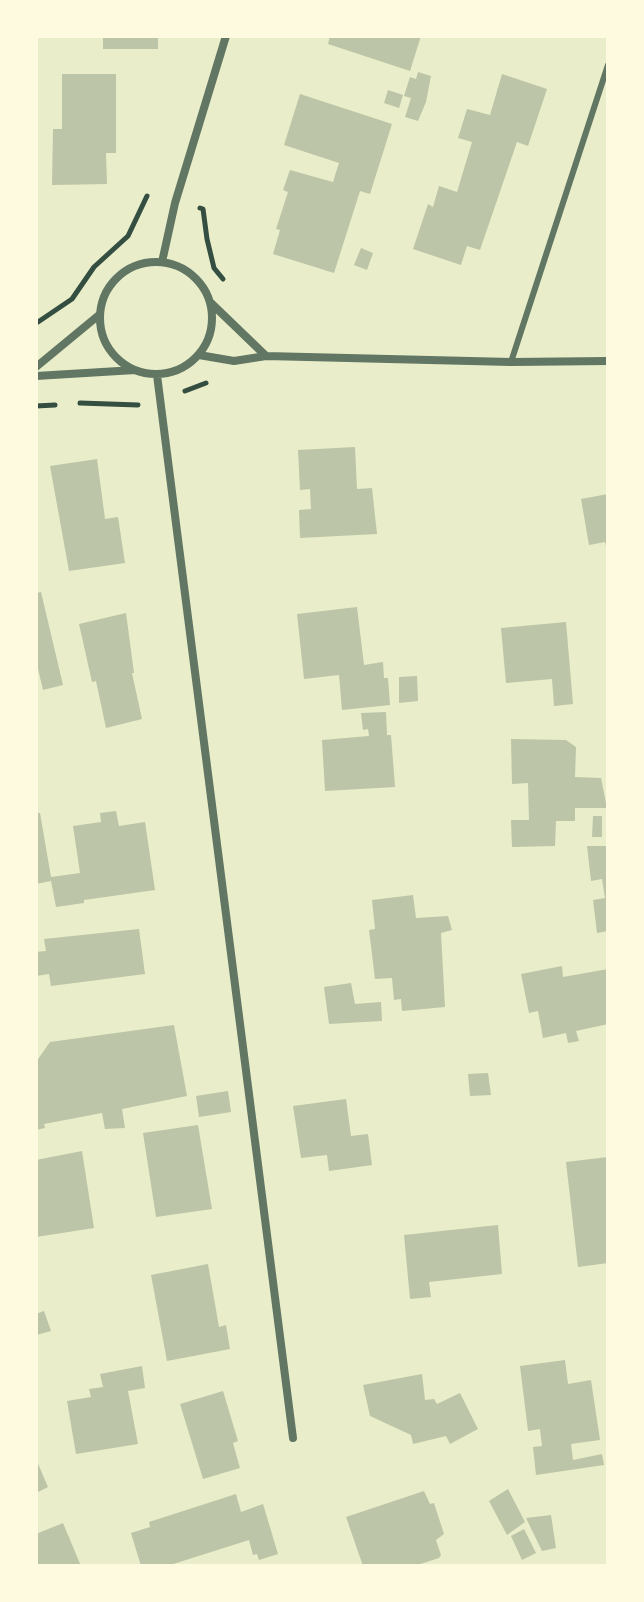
<!DOCTYPE html>
<style>
body{margin:0}
#map{position:relative;width:644px;height:1602px;overflow:hidden;background:#e9edc9;font-family:"Work Sans",sans-serif}
canvas{display:block}
.frame{position:absolute;inset:0;border:38px solid #fefae0;pointer-events:none}
</style>
<div id="map">
<canvas width="644" height="1602"></canvas>
<div class="frame"></div>
</div>
<script>
const ctx = document.querySelector('canvas').getContext('2d');
ctx.lineJoin = 'round';
function paint(path, color) { ctx.fillStyle = color; ctx.fill(path, 'evenodd'); }
const shape = rows => new Path2D(rows.map(r => 'M' + r).join(''));
function stroke(path, color, width, dash) { ctx.strokeStyle = color; ctx.lineWidth = width; ctx.lineCap = dash ? 'butt' : 'round'; ctx.setLineDash(dash || []); ctx.stroke(path); }
const building = shape([
 [103,36,158,36,158,49,103,49],
 [330,36,421,36,410,71,328,44],
 [418,72,431,76,426,102,418,121,405,117,411,98,404,96,410,77,416,79],
 [62,74,116,74,116,153,106,153,107,184,52,185,53,129,62,129],
 [502,74,547,89,528,146,517,142,480,250,467,246,461,265,413,249,428,204,433,207,439,186,457,192,472,142,458,138,467,109,490,115],
 [388,90,403,95,399,108,384,103],
 [300,94,392,124,370,194,360,191,334,273,273,254,280,230,276,229,288,192,283,190,290,170,333,182,339,163,284,145],
 [361,248,373,253,367,270,354,265],
 [355,447,357,489,372,488,377,534,300,538,299,510,311,509,310,489,300,490,298,450],
 [97,459,105,519,118,517,125,563,69,571,50,466],
 [608,494,608,550,607,550,605,542,589,545,581,499],
 [41,592,63,685,43,690,36,660,36,593],
 [357,607,364,665,383,662,384,678,388,678,390,705,342,710,339,675,304,679,297,614],
 [126,613,134,673,132,673,142,719,106,728,96,681,92,682,79,624],
 [566,622,573,704,554,706,552,679,506,683,501,628],
 [417,676,418,701,399,703,399,677],
 [386,712,387,735,391,735,395,787,325,791,322,740,369,736,368,729,363,730,361,713],
 [511,739,566,740,576,747,575,777,601,778,607,808,575,808,575,821,556,821,555,846,512,847,511,820,529,820,528,783,512,784],
 [116,811,119,826,145,822,155,890,84,900,84,903,56,907,51,881,36,884,36,813,40,813,51,877,80,873,73,826,101,822,100,813],
 [593,816,602,816,602,837,592,837],
 [587,846,608,846,608,931,597,933,593,900,605,898,602,879,591,881],
 [413,895,416,918,448,916,452,930,441,933,445,1007,402,1011,401,999,394,1000,392,978,375,979,369,930,375,929,372,900],
 [139,929,145,974,51,986,49,974,36,976,36,952,46,951,44,939],
 [562,966,563,977,608,969,608,1024,576,1031,579,1041,568,1043,566,1033,543,1038,538,1011,529,1013,521,974],
 [351,983,355,1004,381,1002,382,1021,329,1024,324,987],
 [174,1025,187,1096,122,1109,125,1128,105,1129,102,1113,44,1124,45,1128,36,1130,36,1062,50,1042],
 [488,1073,491,1095,470,1096,468,1074],
 [228,1091,231,1112,199,1117,196,1096],
 [346,1099,351,1136,368,1134,372,1165,329,1171,327,1155,301,1158,293,1106],
 [198,1125,212,1209,156,1217,143,1133],
 [82,1151,94,1228,36,1237,36,1160],
 [608,1157,608,1263,578,1267,566,1162],
 [498,1225,502,1274,429,1282,431,1297,410,1299,404,1235],
 [208,1264,219,1327,226,1325,230,1349,167,1361,151,1275],
 [44,1311,51,1331,36,1335,36,1314],
 [565,1360,568,1384,591,1380,600,1440,571,1444,573,1460,602,1454,604,1465,536,1475,533,1447,542,1446,540,1429,528,1431,520,1366],
 [142,1366,145,1388,128,1391,138,1444,76,1454,67,1401,91,1397,89,1389,103,1387,100,1374],
 [422,1374,425,1400,434,1399,437,1404,460,1393,478,1429,450,1444,446,1436,413,1444,411,1435,370,1416,363,1385],
 [223,1391,238,1441,233,1443,240,1468,203,1479,180,1404],
 [36,1459,48,1487,36,1493],
 [508,1489,525,1522,507,1535,489,1501],
 [424,1491,430,1504,434,1503,444,1534,436,1540,441,1555,439,1558,414,1566,408,1564,363,1566,346,1517],
 [236,1494,241,1512,263,1504,278,1554,259,1560,257,1554,253,1555,249,1540,167,1566,141,1566,131,1533,150,1527,149,1522],
 [551,1515,556,1548,542,1551,526,1518],
 [63,1523,81,1566,36,1566,36,1534],
 [524,1529,536,1553,522,1560,511,1536]
]);
const path = shape([
 [200,208,203,209,207,239,214,268,223,279],
 [38,322,72,299,94,267,128,236,147,196],
 [185,391,206,383],
 [80,403,138,405],
 [36,406,55,405]
]);
const service = shape([
 [511,362,608,65]
]);
const minor = shape([
 '100 318a56 56 0 1 1 112 0a56 56 0 1 1-112 0Z',
 [162,262,175,203,226,36],
 [211,303,266,356],
 [199,355,234,361,266,356,511,362,608,361],
 [36,367,99,315],
 [157,375,293,1438],
 [36,376,135,370]
]);
paint(building, '#bcc5a7');
stroke(path, '#344e41', 5);
stroke(service, '#617663', 6);
stroke(minor, '#617663', 8);
</script>
